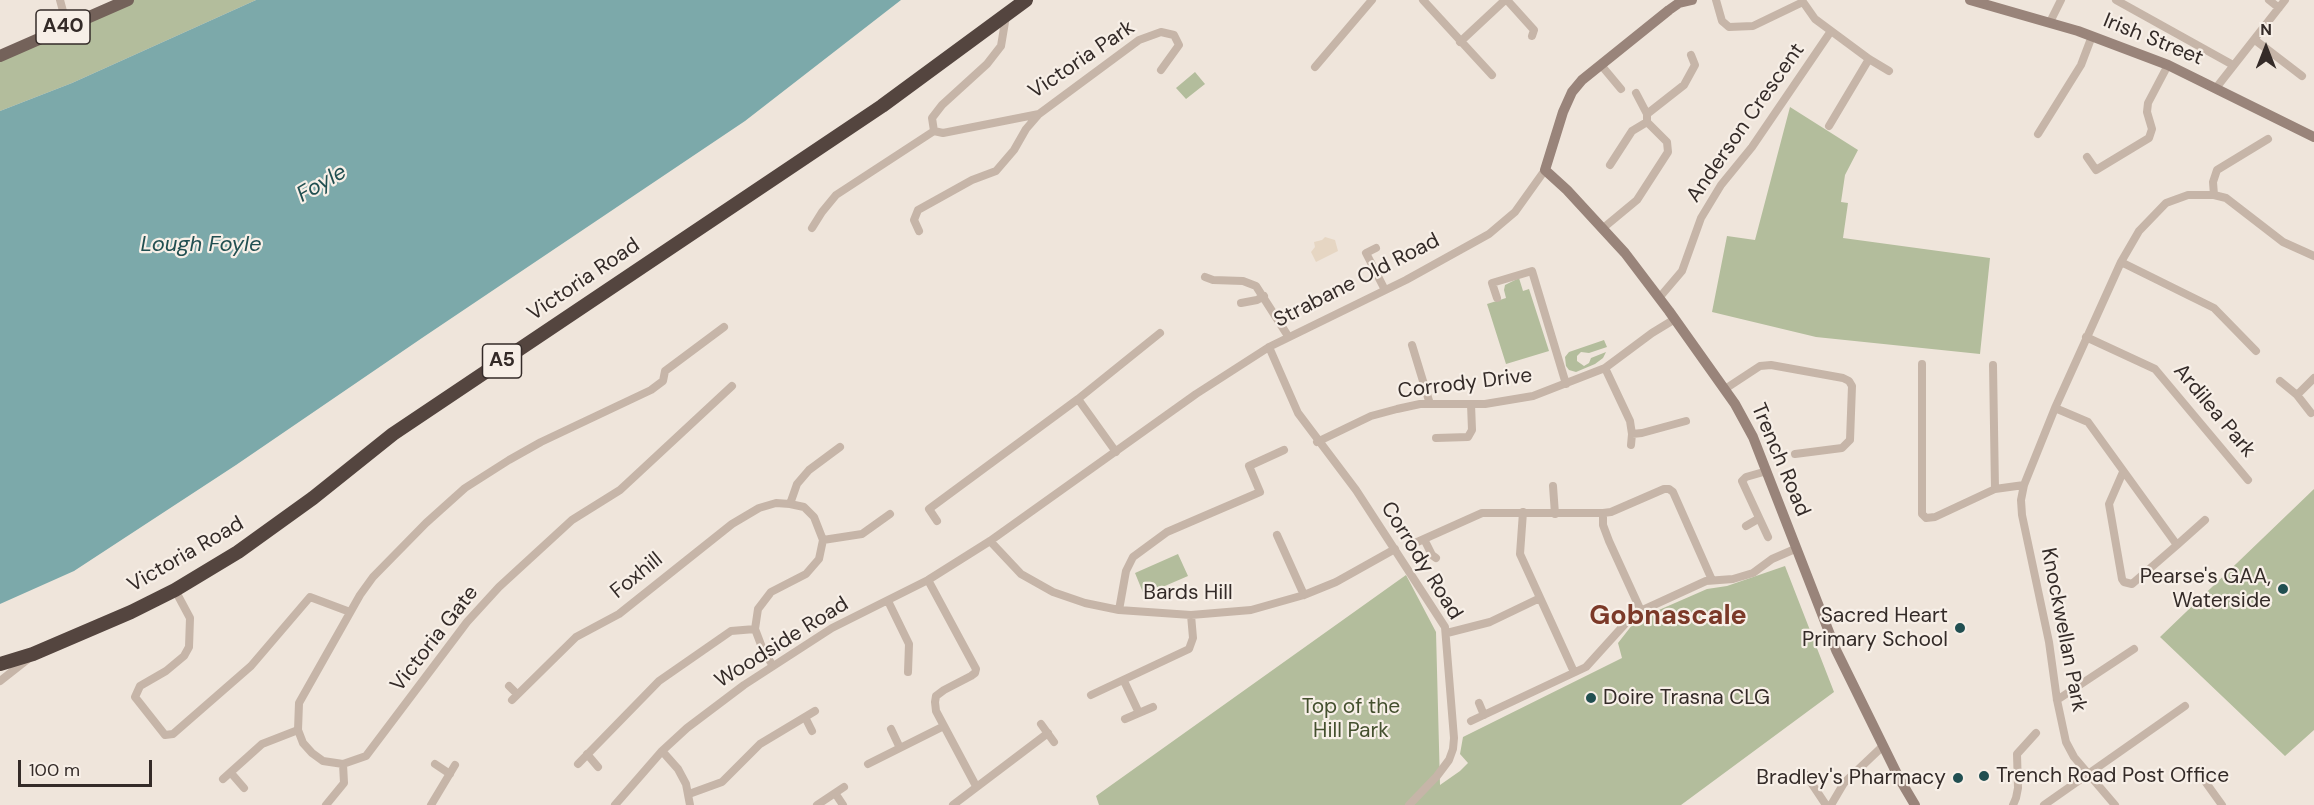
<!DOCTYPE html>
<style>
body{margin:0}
#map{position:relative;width:2314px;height:805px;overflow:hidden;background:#efe5db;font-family:"DM Sans",sans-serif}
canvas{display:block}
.north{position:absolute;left:2236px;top:18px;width:60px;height:60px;-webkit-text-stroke:4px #f7efe7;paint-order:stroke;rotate:0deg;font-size:16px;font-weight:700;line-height:24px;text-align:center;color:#342b28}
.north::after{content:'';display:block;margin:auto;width:21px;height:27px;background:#342b28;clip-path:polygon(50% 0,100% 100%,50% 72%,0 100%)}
.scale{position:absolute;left:18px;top:760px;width:134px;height:27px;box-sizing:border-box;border:3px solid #342b28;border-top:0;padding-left:8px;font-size:18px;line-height:21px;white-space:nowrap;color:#342b28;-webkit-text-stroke:4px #f7efe7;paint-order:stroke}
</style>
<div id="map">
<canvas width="2314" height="805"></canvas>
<div class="north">N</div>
<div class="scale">100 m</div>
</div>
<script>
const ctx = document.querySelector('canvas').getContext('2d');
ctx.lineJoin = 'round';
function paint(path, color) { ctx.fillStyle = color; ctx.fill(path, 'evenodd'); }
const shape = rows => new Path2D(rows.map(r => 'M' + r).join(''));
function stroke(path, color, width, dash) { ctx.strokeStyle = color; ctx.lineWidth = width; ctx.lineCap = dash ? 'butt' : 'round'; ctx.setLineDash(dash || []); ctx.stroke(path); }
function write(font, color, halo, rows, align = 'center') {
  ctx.font = font + ' "DM Sans",sans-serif'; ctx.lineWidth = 4.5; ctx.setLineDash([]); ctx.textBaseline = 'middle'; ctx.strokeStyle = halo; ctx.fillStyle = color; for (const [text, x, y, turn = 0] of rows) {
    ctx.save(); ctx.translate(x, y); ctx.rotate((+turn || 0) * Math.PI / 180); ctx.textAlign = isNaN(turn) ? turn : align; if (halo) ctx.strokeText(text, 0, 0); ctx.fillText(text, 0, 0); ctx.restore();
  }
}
const green = shape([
 [128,0,256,0,72,83,0,111,0,56],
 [1195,72,1205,84,1186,99,1176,88],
 [1790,107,1858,150,1845,175,1841,202,1848,203,1843,238,1990,258,1980,354,1816,337,1712,312,1727,236,1755,240],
 [1519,278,1523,291,1529,289,1549,351,1506,364,1487,304,1506,298,1504,290,1505,285],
 [1604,340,1607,347,1589,353,1581,352,1577,356,1577,361,1584,366,1589,363,1591,358,1606,352,1603,358,1595,364,1576,372,1569,370,1566,366,1565,357,1569,352],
 [2314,489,2314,730,2285,756,2160,637],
 [1178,554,1188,576,1144,595,1135,573],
 [1785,566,1834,692,1681,805,1099,805,1096,796,1406,575,1436,632,1440,785,1460,771,1468,763,1460,754,1463,737,1622,658,1618,643,1636,620,1707,589,1727,586]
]);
const plaza = shape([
 [1325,237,1335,240,1338,251,1316,262,1311,252,1315,247,1314,242,1322,240]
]);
const water = shape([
 [256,0,901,0,745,121,422,338,236,465,74,571,0,604,0,111,72,83]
]);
const street = shape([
 [60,0,67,26],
 [1423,0,1492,75],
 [1507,0,1534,30,1532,36],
 [1716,0,1722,21,1729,27,1753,26,1803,2,1815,19,1869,59,1889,71],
 [2116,0,2233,65],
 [2269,0,2279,8],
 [2050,22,2061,0],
 [2255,40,2302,76],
 [1460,42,1505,0],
 [1601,65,1621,89],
 [1315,67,1372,0],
 [2216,88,2285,0],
 [1636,93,1647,114],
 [1829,126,1869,59],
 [934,131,943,133,1039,114,1139,40,1161,32,1174,35,1179,45,1161,70],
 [2038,134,2081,65,2092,36],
 [2087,157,2096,170,2149,138,2152,129,2147,112,2148,103,2168,65],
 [1610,165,1632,131,1647,122,1647,114,1684,85,1695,65,1691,55],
 [2214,195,2213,182,2217,170,2268,139],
 [812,228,822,212,836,195,934,131,932,118,942,105,987,64,1001,46,1006,16],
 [1602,229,1637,200,1668,152,1667,142,1647,122],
 [919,231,914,220,918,210,972,180,996,171,1014,150,1026,129,1039,114],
 [1376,248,1366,253,1385,290],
 [2121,262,2214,308,2256,351],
 [1205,277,1213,280,1243,281,1256,286,1288,336],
 [1497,298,1492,283,1532,271,1566,384],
 [1659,298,1682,271,1701,218,1721,185,1752,147,1831,31],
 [1241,303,1257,300,1264,296],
 [724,327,665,371,663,381,651,390,541,442,509,460,465,488,426,523,373,577,360,595,299,703,298,730,303,743,312,753,323,761,343,764,366,756,467,622,499,587,572,520,620,490,732,386],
 [2086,337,2155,369,2248,480],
 [1412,345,1430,404],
 [1269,347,1298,413,1356,490,1445,627,1454,738,1453,749,1449,760,1437,776,1409,805],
 [1922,364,1922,514,1926,518,1935,517,1995,489,2024,485],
 [1993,365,1995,489],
 [1605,368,1630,421,1632,434,1631,445],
 [2280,381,2297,395,2311,413],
 [1725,389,1760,366,1771,365,1843,378,1849,381,1852,386,1850,440,1842,448,1795,454],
 [2297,395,2314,378],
 [2055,408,2088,422,2177,545,2132,584,2124,582,2122,579,2109,504,2123,472],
 [1632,434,1642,433,1686,421],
 [1436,438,1468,437,1472,430,1471,404],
 [1317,442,1371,416,1397,409,1420,404,1485,404,1533,396,1605,368,1652,333,1675,319],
 [1116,452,1078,399,1160,333],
 [1767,471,1746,477,1742,481,1768,537],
 [1553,486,1555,514],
 [790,504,797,484,809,470,840,447],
 [1523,512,1520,554,1574,672],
 [1603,513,1603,525,1609,541,1641,611],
 [937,521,929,509,1078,399],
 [1746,526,1758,519],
 [1277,535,1304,595],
 [1424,539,1432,555,1436,558],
 [823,540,862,534,890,514],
 [990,541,1021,574,1053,592,1085,603,1119,610,1191,615,1251,610,1304,595,1336,582,1395,549],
 [1415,543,1482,513,1603,513,1611,512,1664,489,1669,489,1673,492,1712,580],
 [2177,545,2205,520],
 [928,580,976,669,975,673,971,676,944,690,936,696,935,702,936,711,976,786],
 [175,590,190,618,189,647,184,656,166,671,140,686,135,697,165,735,173,734,251,666,310,597,350,612],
 [888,601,909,644,908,672],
 [1119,610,1126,571,1133,557,1167,532,1260,492,1249,466,1284,450],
 [1447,633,1490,622,1540,598],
 [0,681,28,659],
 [1124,681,1139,713],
 [509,686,517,694],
 [1091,695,1189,649,1193,638,1191,615],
 [512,700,576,637,619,614,732,524,759,508,776,503,790,504,804,507,814,517,823,540,819,559,806,574,771,592,758,609,755,629,763,650,773,666],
 [2057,700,2134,649],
 [1479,703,1484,715],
 [805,717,812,731],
 [1125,719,1153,707],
 [1471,721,1586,667,1634,614,1706,581,1733,579,1753,573,1772,559,1795,549],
 [1041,724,1054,742],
 [891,729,900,748],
 [662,751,678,769,686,784,690,805],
 [587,754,598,767],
 [435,764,450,774],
 [578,764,659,681,731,631,755,629],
 [868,764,944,726],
 [231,773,244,788],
 [1806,775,1826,805],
 [223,779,262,744,298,730],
 [2204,780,2222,805],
 [835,793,843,805],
 [689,794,722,782,760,744,815,711],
 [326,805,344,783,343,764],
 [431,805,455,765],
 [615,805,662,751,687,728,744,685,832,628,928,580,990,541,1196,394,1269,347,1406,280,1489,234,1515,212,1545,170],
 [817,805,844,787],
 [953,805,1048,733],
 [1831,805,1844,783,1883,746],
 [2013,805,2016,798,2018,788,2017,754,2036,733],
 [2044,805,2185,706],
 [2115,805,2074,757,2066,742,2057,700,2049,642,2022,515,2021,500,2024,485,2055,408,2121,262,2139,231,2166,203,2188,195,2214,195,2226,198,2283,242,2314,256]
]);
const secondary = shape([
 [1692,0,1679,3,1669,10,1582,80,1572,92,1563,112,1545,170,1567,190,1625,253,1669,311,1735,404,1753,437,1836,650,1899,778,1915,805],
 [1970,0,2078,31,2168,65,2314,137]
]);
const primary = shape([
 [0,56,128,0]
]);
const highway = shape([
 [0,664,33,654,131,612,175,590,238,552,313,498,393,434,882,106,1026,0]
]);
const markers = [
 [2283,589,6,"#214f51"],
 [1960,628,6,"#214f51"],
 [1591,698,6,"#214f51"],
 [1984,776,6,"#214f51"],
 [1958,778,6,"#214f51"]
];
const shields = [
 [63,27,54],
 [502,361,39]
];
const shieldNames = [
 ["A40",63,27],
 ["A5",502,361]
];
const streetNames = [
 ["Irish Street",2153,40,22],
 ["Victoria Park",1082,60,-34],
 ["Anderson Crescent",1746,123,-55],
 ["Victoria Road",584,280,-34],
 ["Strabane Old Road",1357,281,-27],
 ["Corrody Drive",1465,384,-7],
 ["Ardilea Park",2214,411,50],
 ["Trench Road",1780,460,67],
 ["Victoria Road",186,555,-30],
 ["Corrody Road",1421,561,58],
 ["Foxhill",637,576,-39],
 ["Bards Hill",1188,593],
 ["Knockwellan Park",2063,630,79],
 ["Victoria Gate",435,639,-52],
 ["Woodside Road",782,643,-32]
];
const poiNames = [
 ["Pearse's GAA,",2271,577],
 ["Waterside",2271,601],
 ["Sacred Heart",1948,616],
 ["Primary School",1948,640],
 ["Doire Trasna CLG",1603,698,"left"],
 ["Trench Road Post Office",1996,776,"left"],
 ["Bradley's Pharmacy",1946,778]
];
const parkNames = [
 ["Top of the",1351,707],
 ["Hill Park",1351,731]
];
const waterNames = [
 ["Foyle",322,184,-30],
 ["Lough Foyle",201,245]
];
const districtNames = [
 ["Gobnascale",1668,617]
];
paint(green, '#b3bd9c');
paint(plaza, '#e6d6c3');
paint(water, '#7ca9aa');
stroke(street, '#c6b5a8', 8);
stroke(secondary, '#99847a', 10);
stroke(primary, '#74625a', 12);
stroke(highway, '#54453f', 14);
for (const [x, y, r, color] of markers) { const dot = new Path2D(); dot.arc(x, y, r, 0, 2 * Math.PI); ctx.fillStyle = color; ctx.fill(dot); stroke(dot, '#f7efe7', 2); }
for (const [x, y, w] of shields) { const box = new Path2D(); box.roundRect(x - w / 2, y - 17, w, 34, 4.5); ctx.fillStyle = '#f7efe7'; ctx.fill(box); stroke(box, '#342b28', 1.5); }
write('bold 20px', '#342b28', null, shieldNames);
write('21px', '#342b28', '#f7efe7', streetNames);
write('21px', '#342b28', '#f7efe7', poiNames, 'right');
write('21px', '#44502e', '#f7efe7', parkNames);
write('italic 22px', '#214f51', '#f7efe7', waterNames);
write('bold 27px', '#7b3928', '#f7efe7', districtNames);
</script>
